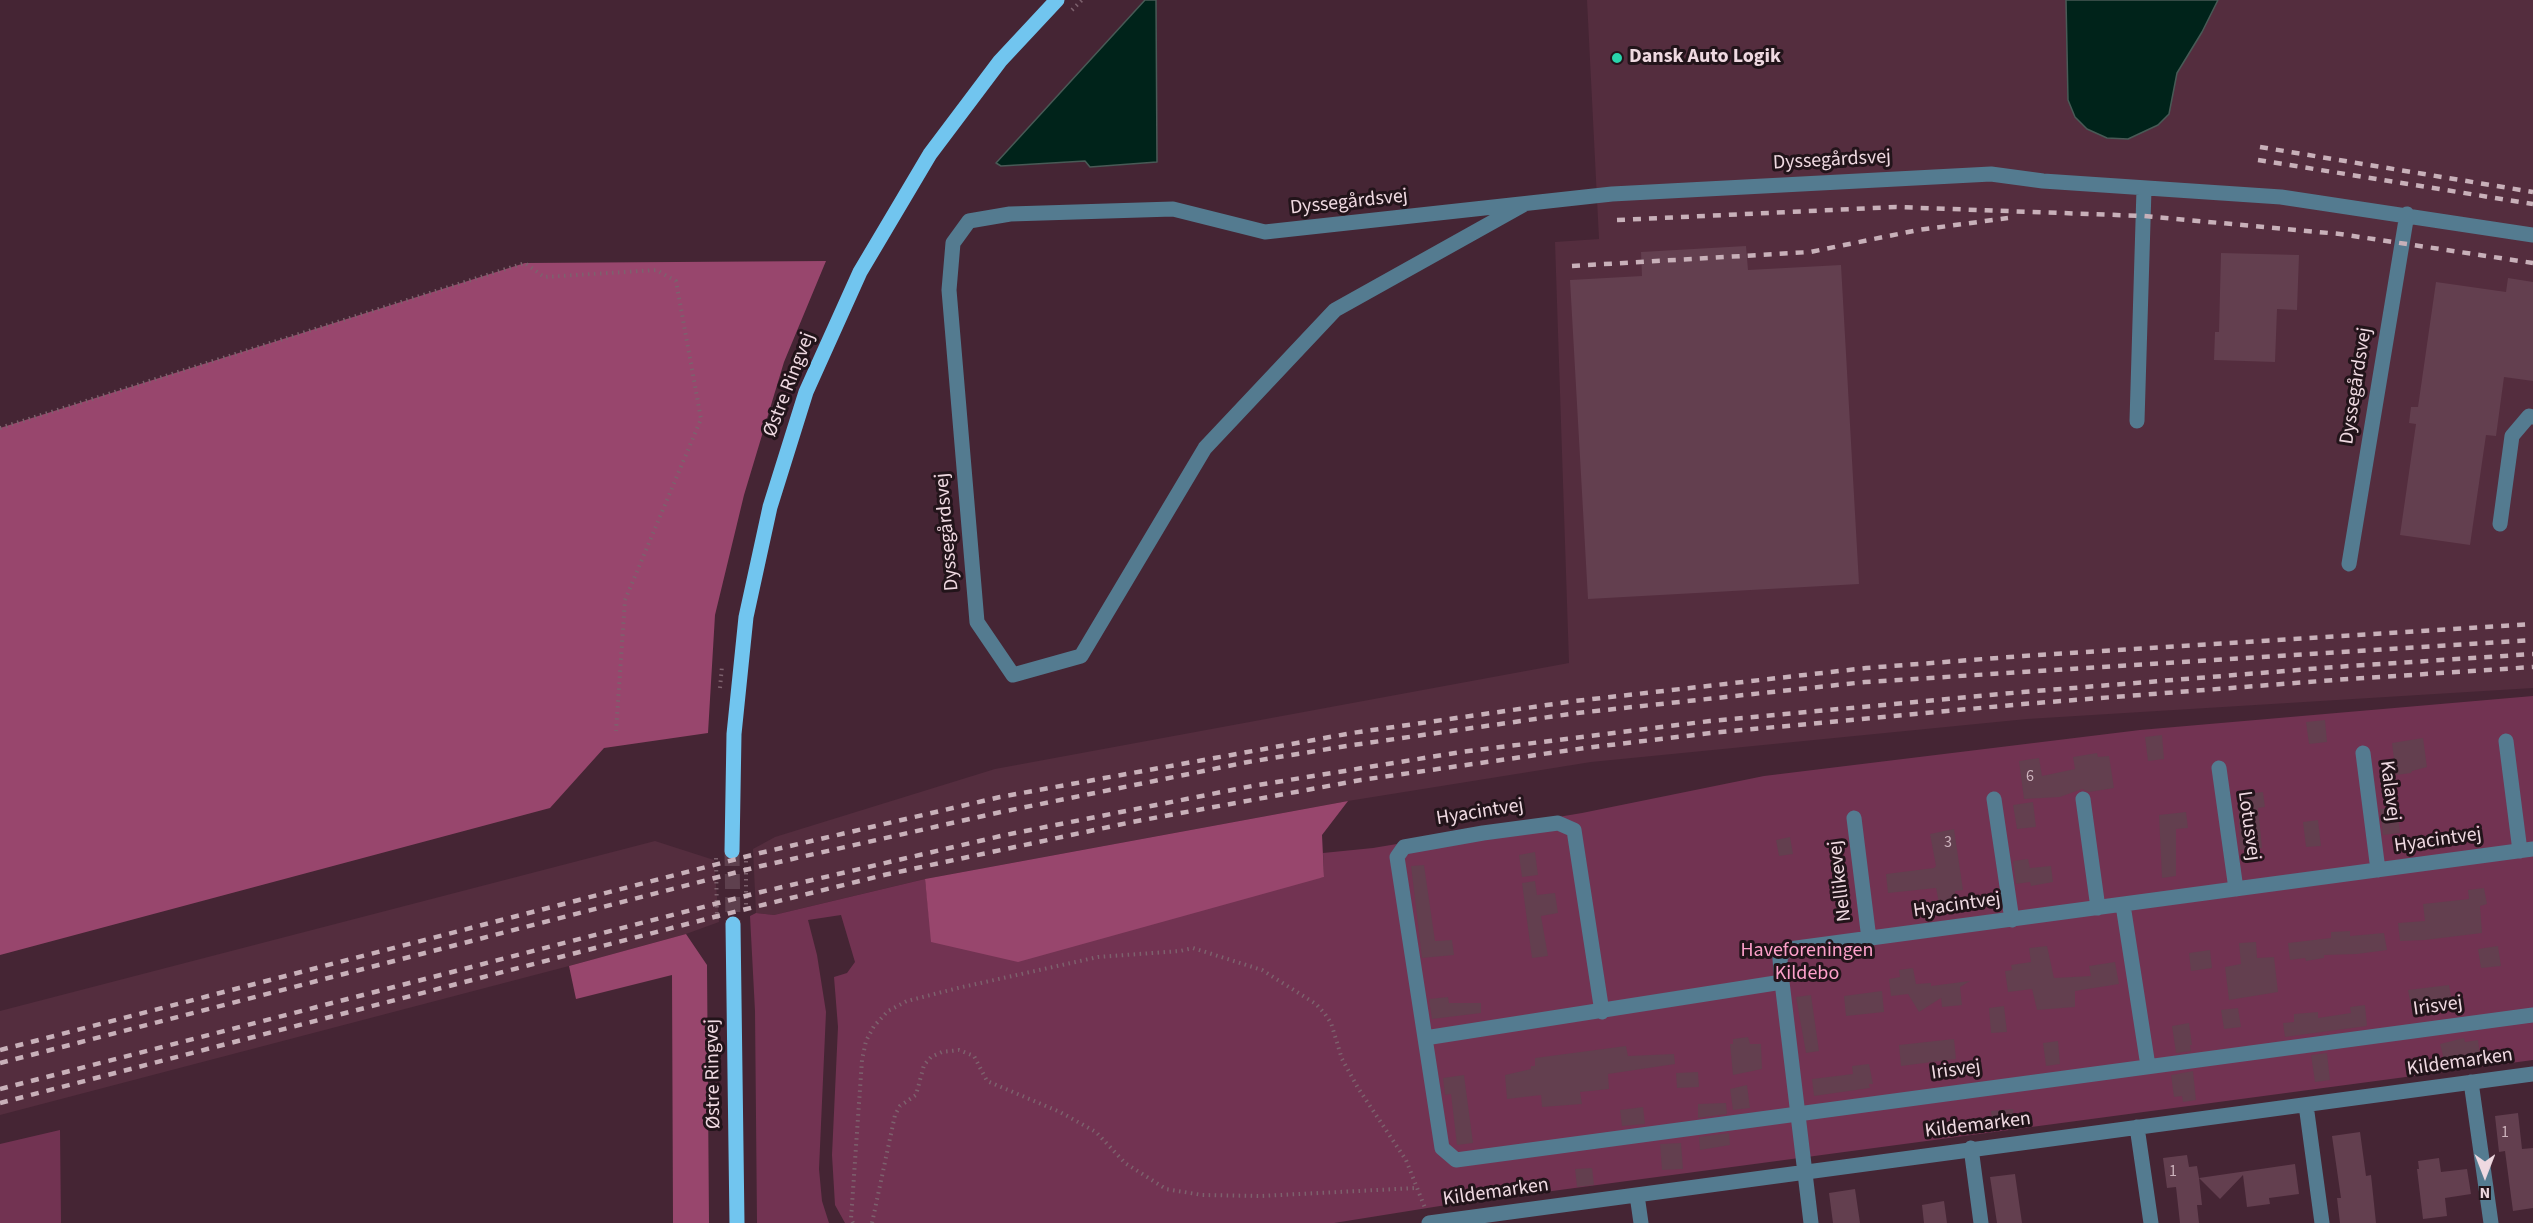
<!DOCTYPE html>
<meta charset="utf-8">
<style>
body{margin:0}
#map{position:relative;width:2533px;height:1223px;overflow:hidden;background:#452534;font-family:"Source Sans 3",sans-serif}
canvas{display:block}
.north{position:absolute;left:2455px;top:1145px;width:60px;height:60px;-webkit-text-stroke:4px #22141a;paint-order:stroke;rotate:180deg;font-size:16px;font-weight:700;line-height:24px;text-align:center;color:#efd9e1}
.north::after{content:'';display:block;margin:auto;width:21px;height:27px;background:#efd9e1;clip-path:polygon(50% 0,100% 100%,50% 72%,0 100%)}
</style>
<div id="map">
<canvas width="2533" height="1223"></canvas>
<div class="north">N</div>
</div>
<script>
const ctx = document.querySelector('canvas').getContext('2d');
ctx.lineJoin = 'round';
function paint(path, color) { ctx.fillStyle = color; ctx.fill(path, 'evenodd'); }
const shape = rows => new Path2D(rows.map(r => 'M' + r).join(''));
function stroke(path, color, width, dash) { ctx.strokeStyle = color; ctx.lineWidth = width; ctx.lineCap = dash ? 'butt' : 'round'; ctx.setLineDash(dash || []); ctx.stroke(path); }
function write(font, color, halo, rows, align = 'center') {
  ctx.font = font + ' "Source Sans 3",sans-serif'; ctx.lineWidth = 6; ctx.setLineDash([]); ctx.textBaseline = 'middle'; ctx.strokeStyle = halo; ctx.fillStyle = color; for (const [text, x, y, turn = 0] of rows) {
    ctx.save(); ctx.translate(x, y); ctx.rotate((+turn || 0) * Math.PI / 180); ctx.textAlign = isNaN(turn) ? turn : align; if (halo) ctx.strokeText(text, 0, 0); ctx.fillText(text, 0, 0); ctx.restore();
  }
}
const built = shape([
 [1587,0,2533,0,2533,688,2027,719,1591,762,1348,801,925,879,774,915,756,913,753,849,775,837,995,769,1569,663,1555,242,1599,239],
 [655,841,714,860,719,922,686,934,569,966,0,1115,0,1011]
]);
const green = shape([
 [2533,696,2533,1060,1440,1206,1334,1223,845,1223,835,1205,832,1155,838,1027,834,977,847,973,855,962,841,915,808,920,817,955,826,1012,819,1169,822,1201,829,1223,757,1223,755,1011,750,916,756,913,774,915,925,879,932,942,1324,877,1323,853,1373,848,1582,813,1764,776,2140,730],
 [60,1130,61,1223,0,1223,0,1144]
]);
const forest = shape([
 [826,261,784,362,744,495,715,615,708,733,604,748,550,808,0,955,0,428,525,263],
 [1348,801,1322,835,1324,877,1018,962,931,942,925,879],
 [686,934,707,965,709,1223,673,1223,672,975,576,999,569,966]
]);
const water = shape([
 [1145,0,1156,0,1157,162,1090,167,1085,161,1001,166,996,163,1145,0],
 [2066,0,2218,0,2202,32,2177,73,2169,114,2158,125,2128,139,2107,138,2087,129,2075,117,2068,100,2066,0]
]);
const building = shape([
 [1746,246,1748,270,1841,265,1859,584,1588,599,1570,280,1642,276,1641,252],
 [2221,253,2299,255,2297,310,2277,309,2275,362,2214,360,2215,332,2219,332],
 [2508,278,2533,282,2533,381,2504,377,2496,436,2486,435,2470,545,2400,535,2416,424,2409,423,2411,407,2418,407,2436,282,2506,292],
 [2325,720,2327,742,2309,744,2306,722],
 [2162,735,2164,759,2148,761,2145,737],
 [2423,738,2427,767,2412,771,2411,773,2396,775,2392,743],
 [2097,753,2098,757,2109,756,2114,788,2089,792,2082,789,2060,797,2024,799,2019,761,2039,758,2042,776,2075,769,2073,757],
 [2263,792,2265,807,2258,808,2262,848,2240,850,2238,795],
 [2033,802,2036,827,2017,829,2013,805],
 [2397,807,2400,833,2383,835,2380,809],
 [2186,812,2188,828,2176,829,2176,876,2162,878,2159,815],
 [2318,820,2321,846,2306,847,2303,822],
 [1954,829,1963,890,1955,891,1956,901,1939,903,1936,888,1888,893,1886,874,1934,868,1936,866,1930,834],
 [1790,837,1793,854,1779,856,1776,840],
 [1535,852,1538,875,1522,877,1519,855],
 [2028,859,2030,868,2051,866,2053,882,2031,886,2030,882,2016,884,2013,861],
 [1424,865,1435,941,1452,940,1454,955,1422,958,1411,866],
 [1535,881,1537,895,1555,893,1558,913,1541,916,1548,956,1532,958,1522,883],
 [2484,888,2487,904,2480,906,2482,933,2425,940,2400,941,2398,923,2425,921,2423,904,2469,899,2468,890],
 [2350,931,2350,936,2384,933,2387,950,2357,954,2324,955,2324,958,2306,961,2305,958,2290,960,2288,943,2331,938,2331,932],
 [2256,942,2257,958,2274,957,2278,992,2229,1000,2225,967,2241,964,2239,943],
 [2047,946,2054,978,2091,976,2089,966,2115,962,2119,984,2075,991,2075,1007,2037,1010,2032,989,2008,992,2005,971,2012,970,2011,965,2031,962,2029,948],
 [2498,946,2501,966,2481,968,2478,949],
 [2210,950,2212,968,2191,971,2189,953],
 [1913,968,1916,984,1931,983,1931,986,1970,981,1960,987,1962,1005,1942,1007,1941,998,1919,1012,1908,994,1891,996,1889,979,1900,977,1899,970],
 [2449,985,2453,1008,2413,1016,2408,990],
 [1882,991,1884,1012,1846,1016,1844,996],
 [1811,995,1819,1051,1806,1053,1796,997],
 [1448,997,1449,1003,1481,1003,1481,1013,1432,1019,1429,999],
 [2365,1005,2367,1026,2285,1037,2283,1023,2294,1022,2294,1014,2318,1012,2318,1018,2351,1013,2350,1007],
 [2004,1006,2007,1032,1991,1033,1989,1008],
 [2238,1008,2241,1027,2224,1029,2221,1010],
 [2189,1023,2192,1045,2190,1045,2191,1051,2176,1053,2172,1026],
 [1748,1037,1750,1044,1761,1044,1762,1069,1733,1075,1730,1044,1733,1044,1733,1039],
 [2464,1038,2465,1042,2478,1040,2481,1062,2446,1067,2440,1044],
 [1954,1039,1956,1059,1901,1066,1899,1045],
 [2058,1041,2060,1064,2046,1066,2043,1043],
 [1626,1046,1628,1056,1674,1054,1675,1064,1608,1074,1609,1089,1580,1092,1582,1104,1542,1107,1541,1095,1507,1099,1505,1075,1531,1069,1531,1066,1535,1066,1535,1058],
 [2327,1053,2330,1080,2315,1082,2311,1055],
 [1869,1064,1873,1084,1869,1084,1870,1088,1814,1096,1812,1079,1853,1074,1852,1066],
 [2193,1071,2196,1100,2183,1102,2182,1096,2174,1097,2171,1075],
 [1698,1072,1699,1087,1677,1088,1676,1073],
 [1464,1075,1473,1143,1457,1145,1451,1094,1445,1095,1443,1078],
 [1747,1085,1750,1108,1733,1110,1730,1089],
 [1726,1103,1727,1114,1698,1118,1698,1104],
 [1643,1107,1645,1124,1622,1126,1620,1110],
 [2013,1109,2014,1123,1993,1126,1991,1111],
 [2518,1113,2522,1149,2533,1148,2533,1208,2513,1211,2505,1151,2499,1152,2495,1116],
 [2360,1132,2366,1176,2371,1175,2376,1223,2340,1223,2337,1198,2341,1198,2332,1136],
 [1729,1133,1730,1145,1700,1150,1699,1137],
 [1681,1143,1683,1169,1662,1170,1660,1144],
 [2187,1155,2189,1167,2197,1166,2199,1178,2295,1164,2299,1194,2269,1198,2270,1204,2247,1207,2243,1175,2220,1199,2199,1178,2202,1205,2197,1205,2199,1223,2180,1223,2176,1187,2167,1188,2163,1158],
 [2439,1158,2441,1172,2467,1169,2471,1194,2445,1198,2447,1216,2423,1219,2417,1169,2419,1169,2418,1161],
 [1592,1168,1594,1185,1577,1187,1575,1169],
 [2015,1174,2022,1223,1997,1223,1990,1177],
 [1855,1189,1860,1223,1833,1223,1829,1193],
 [1944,1201,1947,1223,1924,1223,1922,1205]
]);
const majorTunnel = shape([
 [732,851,733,924]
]);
const path = shape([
 [1072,10,1082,0],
 [0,428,525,263,544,277,656,270,676,281,701,419,625,600,616,731],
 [720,688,722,666],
 [716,858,717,919],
 [746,861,746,913],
 [853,1223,851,1219,862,1060,866,1041,874,1026,888,1011,907,1001,958,988,1098,957,1180,951,1193,948,1262,970,1316,1004,1325,1014,1331,1023,1342,1059,1358,1088,1406,1160,1425,1208],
 [872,1223,895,1115,900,1106,916,1095,924,1065,931,1057,942,1052,959,1050,974,1056,987,1081,1060,1112,1096,1132,1125,1163,1166,1189,1202,1195,1261,1196,1416,1188]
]);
const minor = shape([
 [1523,205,1335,310,1205,448,1081,656,1013,675,977,622,949,290,953,243,969,221,1010,214,1173,209,1265,232,1612,194,1991,174,2043,181,2281,197,2533,235],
 [2137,421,2144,189],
 [2500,524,2512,436,2529,416,2533,417],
 [2349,564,2407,214],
 [2506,741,2520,851],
 [2363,753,2378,870],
 [2219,768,2236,889],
 [1994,799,2012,920],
 [2083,799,2098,908],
 [1854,818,1869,939],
 [2533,849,1789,949,1783,953,1780,959,1782,982,1425,1038,1442,1148,1456,1160,2533,1015],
 [2123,905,2148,1066],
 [1782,982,1811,1223],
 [1425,1038,1397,857,1404,847,1483,833,1558,823,1574,830,1602,1012],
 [2471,1082,2491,1223],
 [2306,1105,2322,1223],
 [2137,1127,2151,1223],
 [1971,1148,1981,1223],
 [1637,1195,1641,1223],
 [1429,1223,2533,1074]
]);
const major = shape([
 [732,851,734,734,746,617,770,507,806,392,860,272,930,154,1000,61,1057,0],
 [733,924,737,1223]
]);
const rail = shape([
 [2260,147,2533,192],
 [2258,160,2533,204],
 [1617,220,1896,207,2144,216,2340,234,2533,263],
 [1572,266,1810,252,1918,230,2008,218],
 [0,1050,760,853,1000,797,1352,733,1575,701,1866,668,2023,656,2533,624],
 [0,1063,761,866,1001,812,1248,762,1353,745,1577,713,1865,682,2533,640],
 [0,1089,761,892,1005,835,1252,786,1461,752,1710,721,2023,692,2335,667,2533,654],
 [0,1103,714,917,884,875,1132,822,1361,780,1585,748,1711,733,2023,704,2334,680,2533,667]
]);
const markers = [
 [1617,58,6,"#29d5ac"]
];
const numberNames = [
 ["6",2030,777],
 ["3",1948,843],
 ["1",2505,1133],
 ["1",2173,1172]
];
const poiNames = [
 ["Dansk Auto Logik",1629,58]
];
const streetNames = [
 ["Dyssegårdsvej",1832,161,-3],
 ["Dyssegårdsvej",1349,203,-6],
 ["Østre Ringvej",790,385,-69],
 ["Dyssegårdsvej",2357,386,-81],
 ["Dyssegårdsvej",948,532,-95],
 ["Kalavej",2389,791,83],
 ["Hyacintvej",1480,813,-9],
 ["Lotusvej",2248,826,82],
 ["Hyacintvej",2438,841,-8],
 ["Nellikevej",1841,881,-97],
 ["Hyacintvej",1957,906,-8],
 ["Irisvej",2438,1007,-8],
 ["Kildemarken",2460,1063,-8],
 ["Irisvej",1956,1071,-8],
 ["Østre Ringvej",714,1074,-91],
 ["Kildemarken",1978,1126,-7],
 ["Kildemarken",1496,1193,-8]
];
const parkNames = [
 ["Haveforeningen",1807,952],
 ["Kildebo",1807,975]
];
paint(built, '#542d3e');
paint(green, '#723352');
paint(forest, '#98466d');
paint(water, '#00231a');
stroke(water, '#485a56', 1.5);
paint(building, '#633f4f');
stroke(majorTunnel, '#5e404e', 15, [15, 8]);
stroke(path, '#7d616d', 4, [1.5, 4.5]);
stroke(minor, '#547b90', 15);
stroke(major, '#71c5ef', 15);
stroke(rail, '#c8b0b9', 4.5, [8, 8]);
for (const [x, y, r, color] of markers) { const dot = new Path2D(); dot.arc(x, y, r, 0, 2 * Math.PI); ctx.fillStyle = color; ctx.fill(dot); stroke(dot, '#22141a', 2); }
write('16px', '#ccb2bc', null, numberNames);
write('bold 20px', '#efd9e1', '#22141a', poiNames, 'left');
write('20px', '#efd9e1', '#22141a', streetNames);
write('20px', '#fda0ca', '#22141a', parkNames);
</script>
